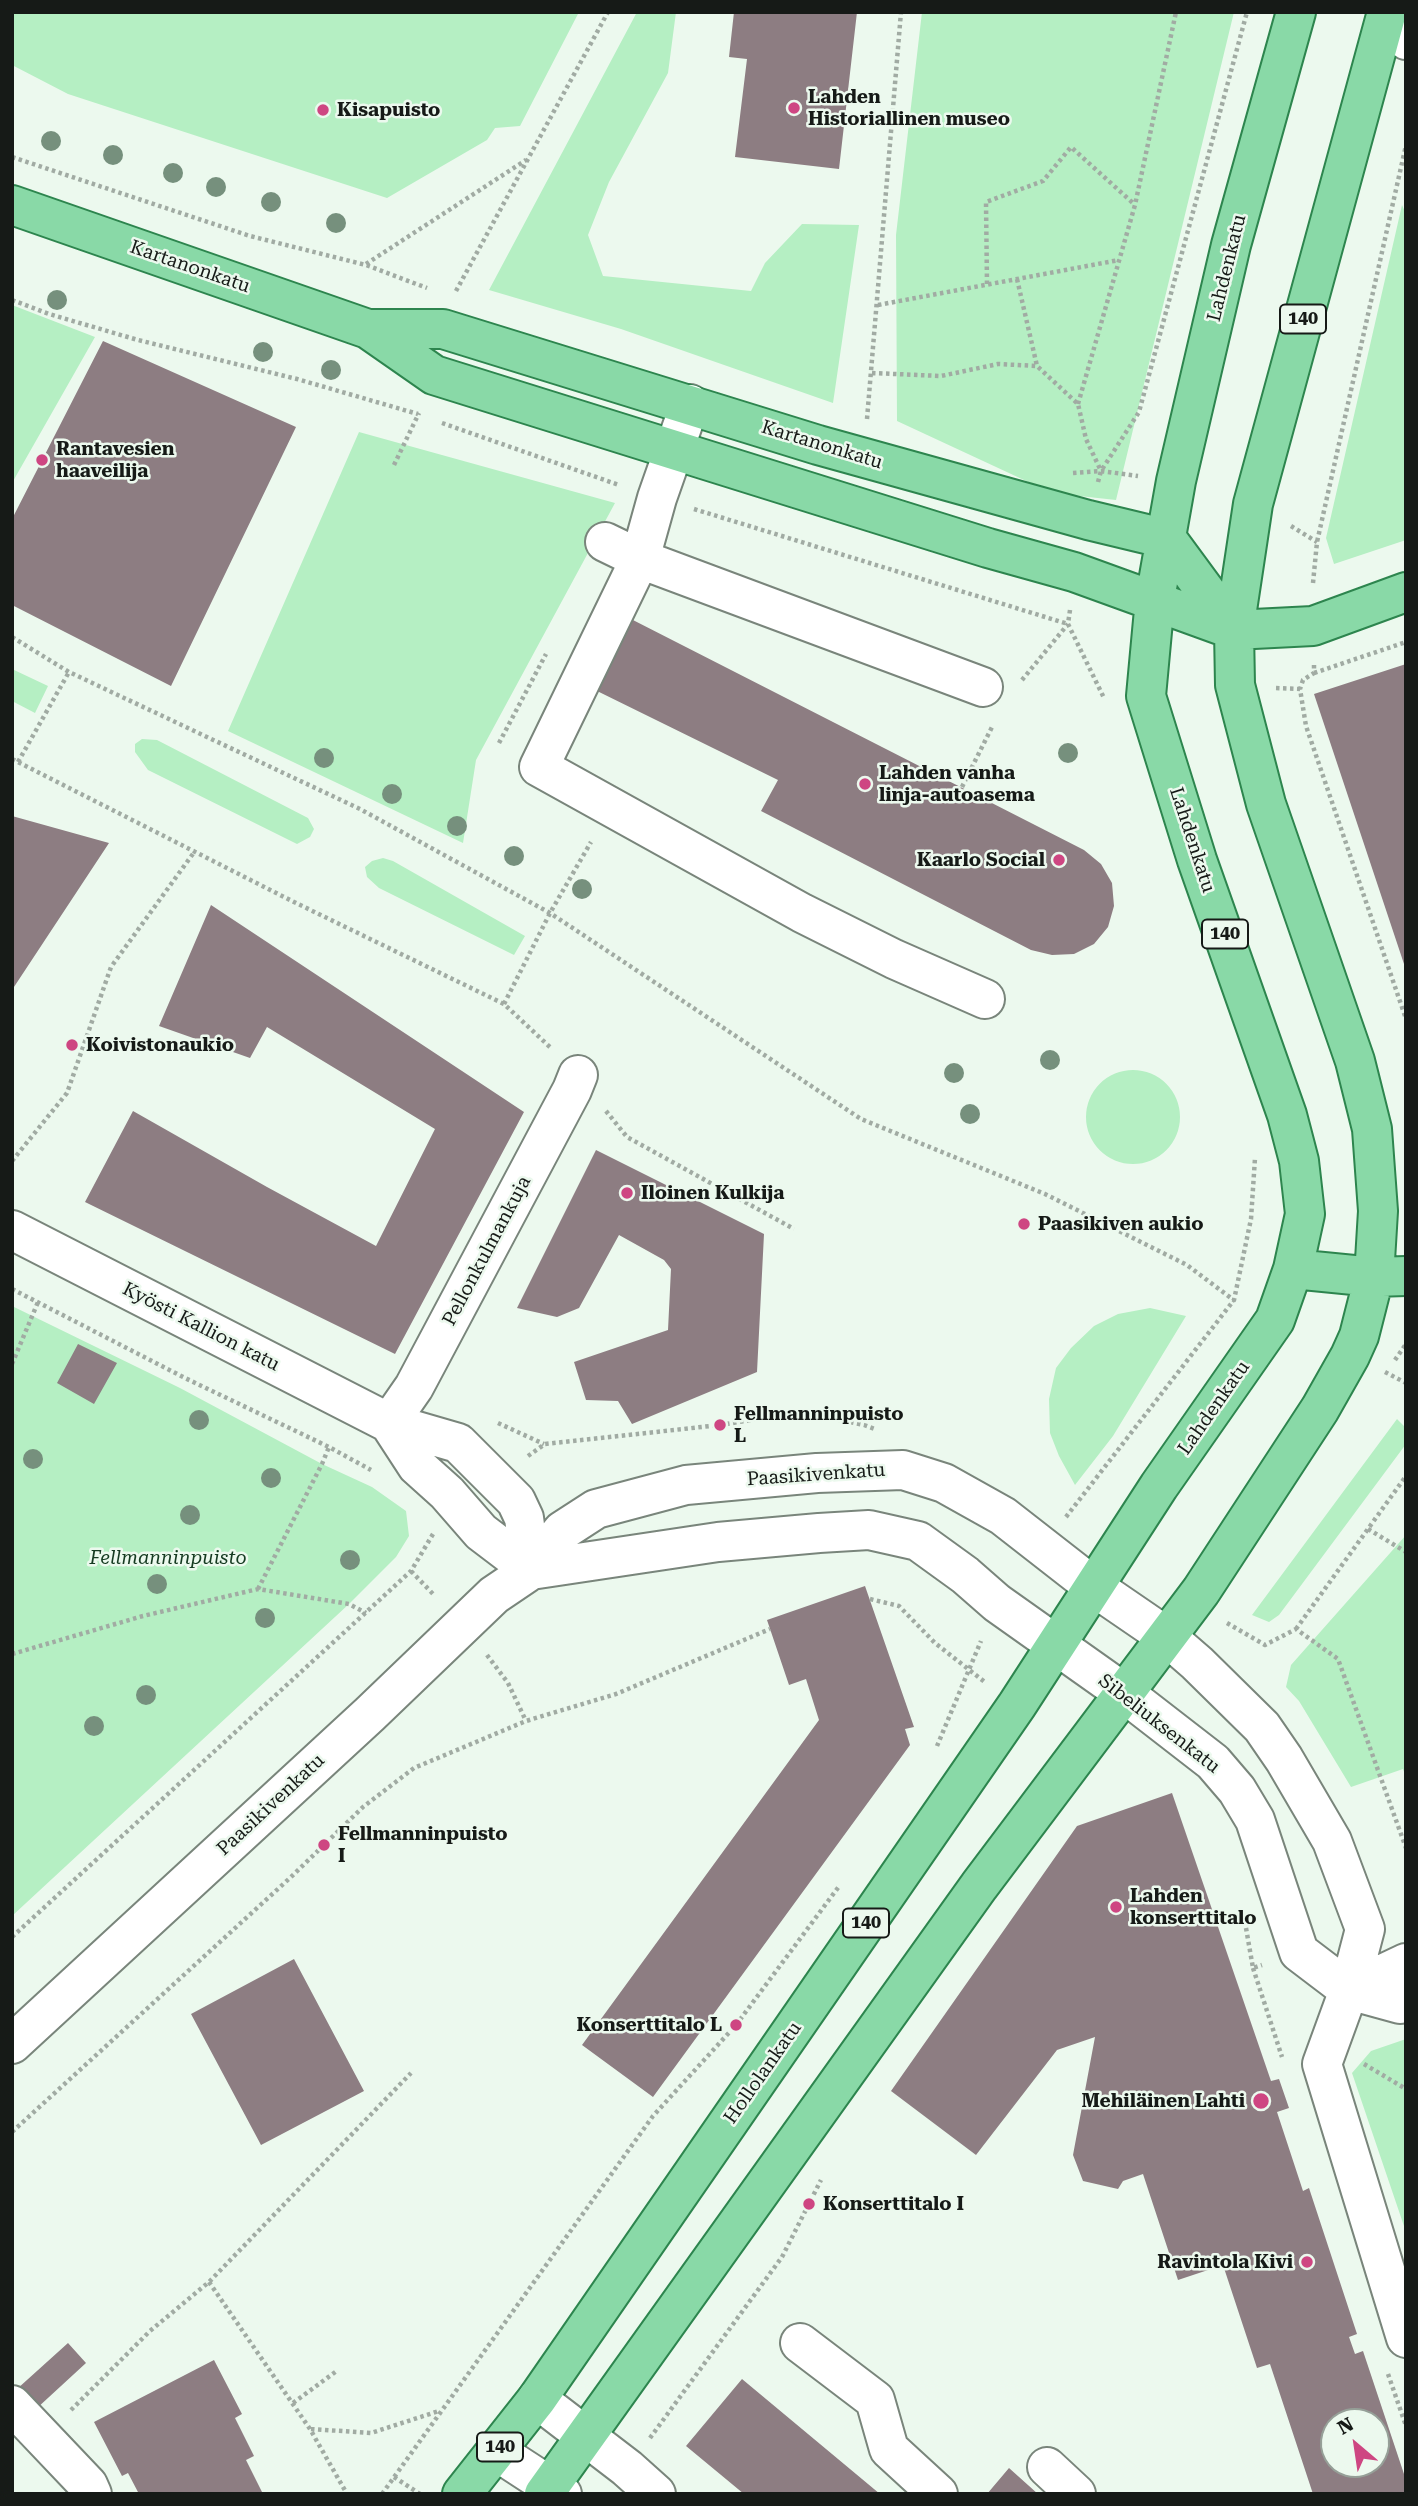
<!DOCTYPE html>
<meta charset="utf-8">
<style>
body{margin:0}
#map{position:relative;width:1418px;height:2506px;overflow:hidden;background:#ecf9ee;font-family:"Roboto Serif",serif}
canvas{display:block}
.frame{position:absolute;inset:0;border:14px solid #161a17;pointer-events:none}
.north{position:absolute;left:1320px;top:2408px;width:70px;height:70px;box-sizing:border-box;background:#ecf9ee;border:2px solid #96a098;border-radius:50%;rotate:331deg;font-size:19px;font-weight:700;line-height:28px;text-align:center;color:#161a17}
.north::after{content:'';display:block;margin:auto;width:24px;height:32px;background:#ce4682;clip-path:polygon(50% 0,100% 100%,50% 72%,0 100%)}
</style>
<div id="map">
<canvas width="1418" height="2506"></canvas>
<div class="frame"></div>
<div class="north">N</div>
</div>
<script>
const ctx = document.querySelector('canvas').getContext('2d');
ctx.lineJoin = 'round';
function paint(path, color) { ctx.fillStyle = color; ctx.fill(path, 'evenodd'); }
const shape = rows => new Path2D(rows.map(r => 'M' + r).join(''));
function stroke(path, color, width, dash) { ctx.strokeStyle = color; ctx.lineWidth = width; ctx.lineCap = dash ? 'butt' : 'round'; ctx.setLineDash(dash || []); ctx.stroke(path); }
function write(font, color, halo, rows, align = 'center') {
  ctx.font = font + ' "Roboto Serif",serif'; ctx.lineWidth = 5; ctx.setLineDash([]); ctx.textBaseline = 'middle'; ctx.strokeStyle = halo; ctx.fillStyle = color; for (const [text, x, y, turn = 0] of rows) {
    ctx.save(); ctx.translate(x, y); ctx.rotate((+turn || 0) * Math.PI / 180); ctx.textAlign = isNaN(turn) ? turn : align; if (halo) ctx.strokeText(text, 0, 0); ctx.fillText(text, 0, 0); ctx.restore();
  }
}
const green = shape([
 [12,12,579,12,520,126,495,128,487,140,387,198,68,94,12,65],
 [637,12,676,12,668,73,609,182,588,235,603,276,751,291,765,263,802,224,859,225,833,403,621,329,489,290],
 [922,12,1234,12,1116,500,1052,493,897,421,896,235],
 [1402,205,1406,214,1406,540,1334,564,1326,538],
 [12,305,95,337,12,483],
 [359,432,615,503,476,760,463,843,228,731],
 [12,669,48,686,35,713,12,701],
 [142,739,157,740,308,818,314,829,310,837,297,844,148,770,135,752,135,744],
 [383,858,393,861,525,936,514,955,379,888,367,877,365,867,372,861],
 '1086 1117a47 47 0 1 1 94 0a47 47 0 1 1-94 0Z',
 [12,1306,180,1388,322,1464,372,1487,406,1511,409,1536,396,1557,349,1604,12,1916],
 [1150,1308,1186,1316,1113,1436,1075,1485,1059,1456,1050,1433,1049,1399,1056,1368,1071,1348,1094,1326,1118,1314],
 [1397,1419,1406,1428,1406,1444,1279,1615,1269,1622,1252,1615],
 [1406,1535,1406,1777,1403,1769,1351,1787,1299,1701,1286,1687,1291,1665],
 [1406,2039,1406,2232,1352,2073,1371,2051]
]);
const building = shape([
 [734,12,857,12,839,169,735,157,747,59,729,57],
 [103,341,296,427,171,686,12,605,12,519],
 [629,618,1084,850,1101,864,1112,883,1114,906,1108,927,1094,944,1074,954,1052,955,1031,950,761,811,778,780,593,689],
 [1406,664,1406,967,1405,967,1314,694],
 [12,816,109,843,12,990],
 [211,905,524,1112,395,1354,85,1202,133,1111,267,1187,376,1246,435,1129,267,1027,250,1058,159,1026],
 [596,1150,764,1234,757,1372,632,1424,618,1401,586,1400,574,1362,668,1330,671,1269,664,1260,619,1235,579,1308,557,1317,517,1308],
 [78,1344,117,1363,94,1404,57,1383],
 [865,1586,914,1727,905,1729,910,1745,653,2097,582,2045,819,1720,806,1679,789,1685,767,1620],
 [1172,1793,1271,2081,1279,2079,1289,2108,1277,2112,1303,2191,1309,2188,1357,2334,1349,2337,1355,2354,1363,2351,1406,2480,1406,2494,1313,2494,1270,2364,1257,2368,1223,2265,1178,2280,1143,2174,1123,2181,1118,2189,1083,2181,1073,2155,1095,2037,1057,2050,976,2155,891,2091,1077,1826],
 [1334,2422,1376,2422,1376,2464,1334,2464],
 [294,1959,364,2091,261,2145,191,2014],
 [68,2343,86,2363,36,2409,17,2389],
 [214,2360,242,2414,235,2418,254,2456,246,2460,263,2494,139,2494,128,2473,122,2476,94,2422],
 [742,2379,880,2494,744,2494,686,2446],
 [1009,2468,1038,2494,987,2494]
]);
const path = shape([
 [12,157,250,236,366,265,427,288],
 [366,264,526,160],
 [1017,279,1037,366],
 [987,284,986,202,1043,181,1071,147,1134,204],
 [456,291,608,12],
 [12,300,49,314,138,340,297,379,418,414],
 [878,305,1119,260],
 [872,373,941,376,998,364,1037,366,1078,404,1086,439,1101,471],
 [1078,404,1135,205,1176,12],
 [867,419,901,12],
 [442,423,619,485],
 [394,465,419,413],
 [1073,473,1101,471,1138,476],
 [1098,482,1101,471,1139,412,1247,12],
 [694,509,1068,624],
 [1291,526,1317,542],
 [1313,583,1317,542,1406,145],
 [1070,610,1068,624,1104,698],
 [12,637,69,672,360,809,550,913,861,1119,1045,1194,1187,1265,1235,1301],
 [1314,665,1314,673,1303,680,1300,689,1306,726,1406,1019],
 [1314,673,1406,642],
 [1022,680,1068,624],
 [1276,688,1300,689],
 [499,743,546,654],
 [12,759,294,902,504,1004,552,1049],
 [18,762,69,672],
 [962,787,993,725],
 [504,1004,550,913,591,842],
 [606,1111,627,1137,794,1229],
 [12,1161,67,1093,111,967,195,851],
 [12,1289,185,1378,329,1447,371,1470],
 [1395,1360,1406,1344],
 [12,1364,38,1302],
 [1385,1372,1406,1383],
 [498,1423,544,1444],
 [528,1456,545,1444,720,1425,802,1412,864,1425,875,1429],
 [1066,1517,1234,1300,1251,1219,1255,1158],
 [1368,1529,1406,1552],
 [411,1571,435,1596],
 [258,1589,322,1464,329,1447],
 [870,1599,899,1606,935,1643,986,1683],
 [1227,1623,1265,1645,1296,1629,1338,1659,1406,1848],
 [1296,1629,1406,1476],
 [12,1654,143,1616,258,1589,349,1604,366,1613],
 [487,1655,508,1683,526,1721],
 [937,1746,981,1641],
 [1246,1928,1253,1968,1262,1965],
 [12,1937,411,1571,433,1534],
 [1253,1968,1282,2057],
 [1364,2064,1406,2089],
 [12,2132,291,1877,363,1807,414,1768,526,1721,616,1694,770,1629],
 [209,2282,310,2429,347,2494],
 [1388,2374,1406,2426],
 [293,2403,338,2370],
 [71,2410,150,2331,209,2282,411,2073],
 [311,2429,371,2433,439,2411],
 [650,2438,782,2257,821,2180],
 [394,2477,420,2494],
 [382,2494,653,2116,736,2025,840,1885]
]);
const minor = shape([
 [1394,12,1406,40],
 [690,404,657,498,640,559,539,767,802,913,894,959,985,999],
 [605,542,640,559,983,687],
 [12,1230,389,1423,458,1443,516,1501,524,1518,531,1570],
 [389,1423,414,1387,572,1090,578,1075],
 [389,1423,417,1466,447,1493,481,1532,531,1570],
 [531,1570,718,1542,819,1533,869,1530,918,1541,965,1575,997,1603,1124,1693,1213,1762,1237,1790,1255,1820,1299,1952,1349,1990,1400,2004,1406,2002],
 [1349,1990,1406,1963],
 [12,2044,370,1714,494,1595,531,1570,562,1531,596,1509,686,1485,817,1473,903,1470,944,1483,1003,1516,1094,1587,1167,1637,1197,1663,1262,1727,1284,1759,1332,1841,1365,1929,1349,1990,1322,2064,1406,2338],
 [800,2343,875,2400,889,2449,938,2494],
 [537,2399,627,2468,656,2494],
 [12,2405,88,2485,92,2494],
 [496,2451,562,2494],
 [1047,2467,1076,2494]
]);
const major = shape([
 [12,205,368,329,434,375,988,548,1074,572,1234,630,1313,626,1406,592],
 [368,329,443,329,818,445,1088,520,1167,539,1234,630],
 [1293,1269,1374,1277,1406,1276],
 [462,2494,537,2399,1017,1705,1159,1486,1275,1320,1293,1269,1305,1214,1299,1161,1287,1115,1197,860,1146,696,1155,599,1176,481,1231,245,1296,12],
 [544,2494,979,1886,1201,1591,1320,1409,1350,1356,1359,1336,1374,1277,1378,1211,1372,1129,1355,1061,1266,804,1235,685,1234,630,1253,504,1387,12]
]);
const trees = [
 [51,141],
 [113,155],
 [173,173],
 [216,187],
 [271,202],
 [336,223],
 [57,300],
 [263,352],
 [331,370],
 [1068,753],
 [324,758],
 [392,794],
 [457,826],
 [514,856],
 [582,889],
 [1050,1060],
 [954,1073],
 [970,1114],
 [199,1420],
 [33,1459],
 [271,1478],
 [190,1515],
 [350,1560],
 [157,1584],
 [265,1618],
 [146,1695],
 [94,1726]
];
const markers = [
 [794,108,7,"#ce4682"],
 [323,110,7,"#ce4682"],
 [42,460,7,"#ce4682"],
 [865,784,7,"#ce4682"],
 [1059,860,7,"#ce4682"],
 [72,1045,7,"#ce4682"],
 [627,1193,7,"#ce4682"],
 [1024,1224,7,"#ce4682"],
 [720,1425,7,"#ce4682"],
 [324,1845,7,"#ce4682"],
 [1116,1907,7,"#ce4682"],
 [736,2025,7,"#ce4682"],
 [1261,2101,9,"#ce4682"],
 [809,2204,7,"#ce4682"],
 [1307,2262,7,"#ce4682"]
];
const shields = [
 [1303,319,46],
 [1225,934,46],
 [866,1923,46],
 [500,2447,46]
];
const shieldNames = [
 ["140",1303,319],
 ["140",1225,934],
 ["140",866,1923],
 ["140",500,2447]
];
const poiNames = [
 ["Lahden",808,97],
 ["Historiallinen museo",808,119],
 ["Kisapuisto",337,110],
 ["Rantavesien",56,449],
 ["haaveilija",56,471],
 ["Lahden vanha",879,773],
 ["linja-autoasema",879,795],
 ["Kaarlo Social",1045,860,"right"],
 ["Koivistonaukio",86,1045],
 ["Iloinen Kulkija",641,1193],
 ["Paasikiven aukio",1038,1224],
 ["Fellmanninpuisto",734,1414],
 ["L",734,1436],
 ["Fellmanninpuisto",338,1834],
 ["I",338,1856],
 ["Lahden",1130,1896],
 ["konserttitalo",1130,1918],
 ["Konserttitalo L",722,2025,"right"],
 ["Mehiläinen Lahti",1245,2101,"right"],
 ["Konserttitalo I",823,2204],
 ["Ravintola Kivi",1293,2262,"right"]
];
const streetNames = [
 ["Kartanonkatu",190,267,19],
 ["Lahdenkatu",1227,268,-76],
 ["Kartanonkatu",822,445,17],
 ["Lahdenkatu",1192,840,72],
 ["Pellonkulmankuja",487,1251,-62],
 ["Kyösti Kallion katu",201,1327,27],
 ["Lahdenkatu",1214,1408,-55],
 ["Paasikivenkatu",816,1475,-4],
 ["Sibeliuksenkatu",1159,1724,38],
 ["Paasikivenkatu",271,1805,-43],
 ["Hollolankatu",763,2073,-55]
];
const parkNames = [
 ["Fellmanninpuisto",168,1558]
];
paint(green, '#b5efc3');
paint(building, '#8d7d82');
stroke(minor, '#79857b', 42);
stroke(major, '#2d854e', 42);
stroke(path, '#a1aba3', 4.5, [3.5, 3.5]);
stroke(minor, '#fff', 38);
stroke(major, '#89d9a7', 38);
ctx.fillStyle = '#76907d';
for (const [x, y] of trees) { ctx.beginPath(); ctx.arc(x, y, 10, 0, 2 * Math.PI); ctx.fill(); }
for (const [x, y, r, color] of markers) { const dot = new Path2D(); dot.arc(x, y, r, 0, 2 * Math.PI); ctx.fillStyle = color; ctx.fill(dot); stroke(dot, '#ecf9ee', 2.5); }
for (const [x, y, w] of shields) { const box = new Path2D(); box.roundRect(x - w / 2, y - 14.5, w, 29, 5); ctx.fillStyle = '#ecf9ee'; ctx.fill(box); stroke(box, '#161a17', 2); }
write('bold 18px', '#161a17', null, shieldNames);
write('bold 19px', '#161a17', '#ecf9ee', poiNames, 'left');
write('19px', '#161a17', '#ecf9ee', streetNames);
write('italic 19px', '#153b21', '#ecf9ee', parkNames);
</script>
